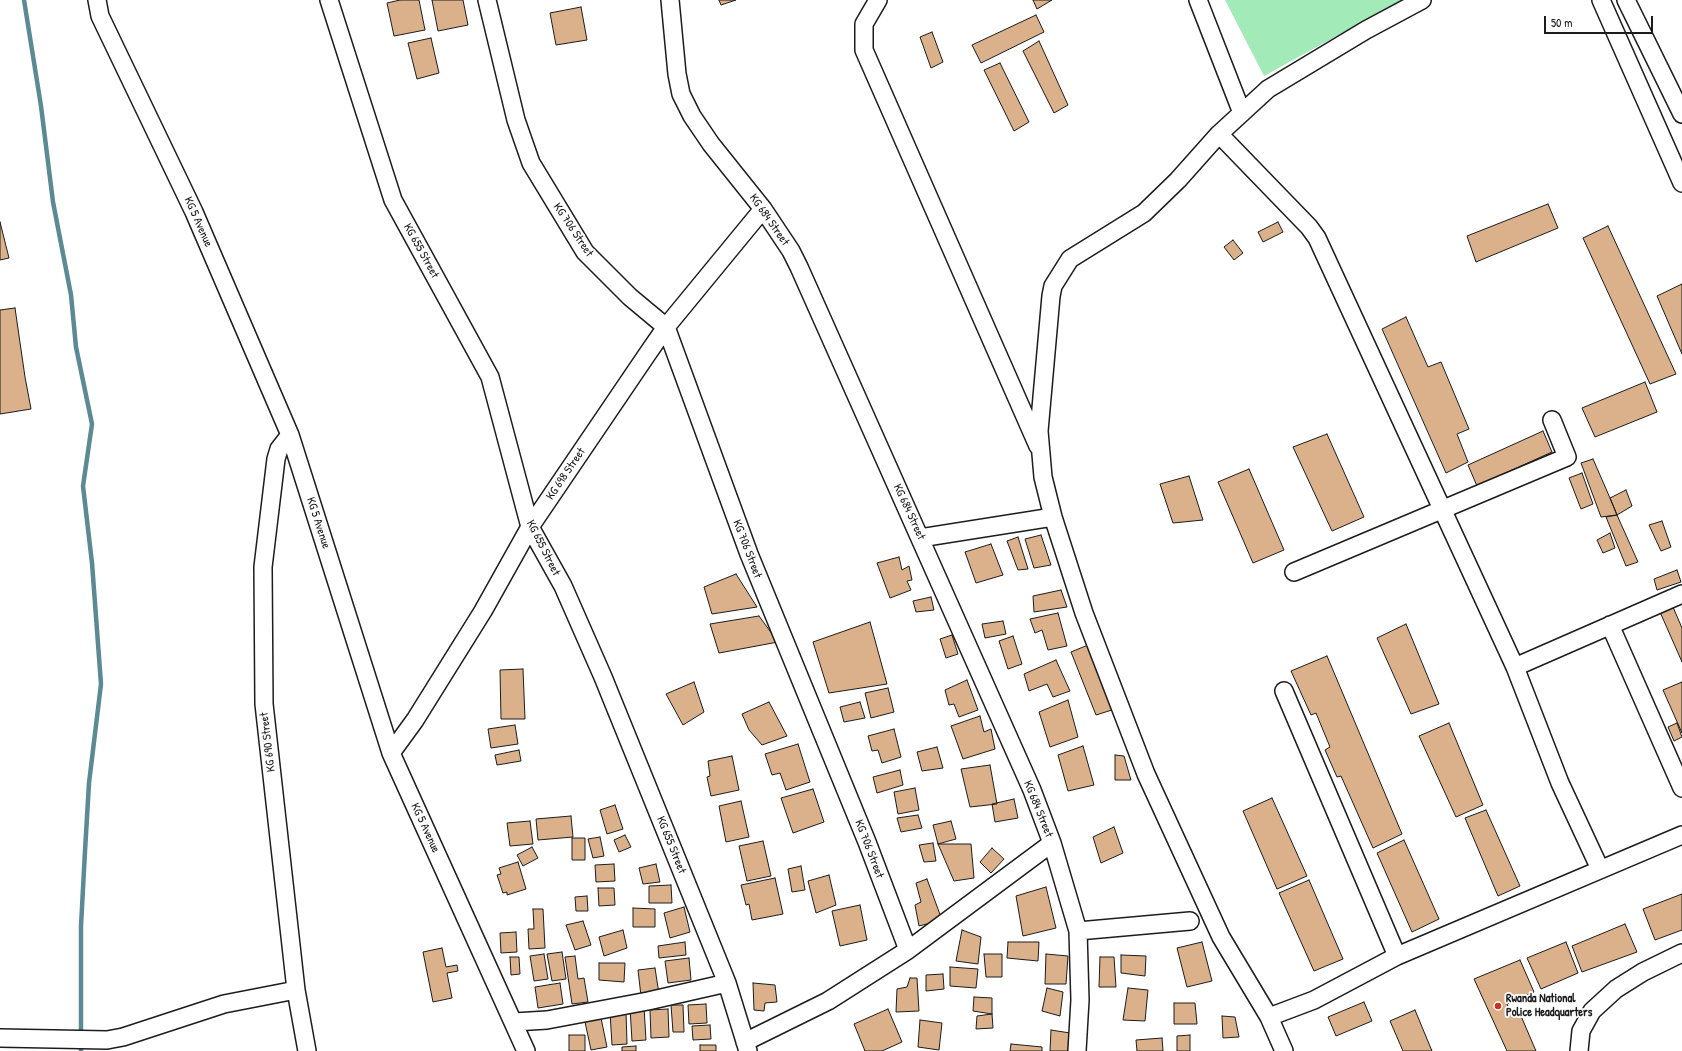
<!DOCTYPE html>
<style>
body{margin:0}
#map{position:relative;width:1682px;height:1051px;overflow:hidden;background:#fff;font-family:"Patrick Hand",sans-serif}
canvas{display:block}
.scale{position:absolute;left:1544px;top:16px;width:109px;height:18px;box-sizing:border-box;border:2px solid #1c1c1c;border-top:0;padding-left:5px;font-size:12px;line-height:14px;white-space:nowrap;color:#1c1c1c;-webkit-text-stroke:3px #fff;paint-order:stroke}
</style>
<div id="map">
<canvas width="1682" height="1051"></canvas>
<div class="scale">50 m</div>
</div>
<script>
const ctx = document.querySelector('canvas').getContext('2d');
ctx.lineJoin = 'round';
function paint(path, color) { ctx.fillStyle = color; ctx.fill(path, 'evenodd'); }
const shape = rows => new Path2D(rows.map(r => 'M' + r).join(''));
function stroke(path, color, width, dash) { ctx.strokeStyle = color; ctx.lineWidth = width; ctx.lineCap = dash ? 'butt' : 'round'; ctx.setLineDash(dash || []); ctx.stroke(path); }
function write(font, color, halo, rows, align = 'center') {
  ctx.font = font + ' "Patrick Hand",sans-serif'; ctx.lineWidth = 3.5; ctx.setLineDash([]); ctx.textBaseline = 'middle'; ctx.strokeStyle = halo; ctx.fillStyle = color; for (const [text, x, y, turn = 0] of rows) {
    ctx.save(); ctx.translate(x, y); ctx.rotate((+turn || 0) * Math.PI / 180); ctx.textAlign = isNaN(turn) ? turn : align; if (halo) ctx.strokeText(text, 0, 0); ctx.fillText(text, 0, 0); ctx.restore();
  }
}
const green = shape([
 [1225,0,1402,0,1264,76]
]);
const stream = shape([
 [24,0,41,106,53,202,71,295,76,347,92,424,83,486,92,563,101,684,89,783,85,851,81,926,81,1051]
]);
const building = shape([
 [400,0,419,0,425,30,394,36,387,3,400,0],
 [432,0,463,0,468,25,438,31,432,0],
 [719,0,736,0,721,5,719,0],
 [1033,0,1052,0,1037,9,1033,0],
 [581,7,587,40,556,45,550,13,581,7],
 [1036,15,1044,32,981,63,972,45,1036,15],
 [932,32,943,62,931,68,920,37,932,32],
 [431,38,439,73,417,79,408,43,431,38],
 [1039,41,1068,105,1054,113,1023,51,1039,41],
 [1000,63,1029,122,1014,131,984,70,1000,63],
 [1548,204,1558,228,1476,262,1467,236,1548,204],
 [0,222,9,258,0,260,0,222],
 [1278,222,1283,232,1263,242,1258,232,1278,222],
 [1608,226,1676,374,1650,384,1583,238,1608,226],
 [1233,240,1243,253,1234,260,1224,247,1233,240],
 [1682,284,1682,354,1657,296,1682,284],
 [15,308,25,377,31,409,0,414,0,310,15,308],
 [1406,317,1428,367,1441,362,1469,429,1457,434,1468,462,1446,473,1382,329,1406,317],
 [1645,382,1657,412,1595,437,1582,408,1645,382],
 [1543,431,1552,452,1477,486,1468,465,1543,431],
 [1327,434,1364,517,1332,531,1293,447,1327,434],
 [1593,459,1610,498,1617,515,1601,517,1581,463,1593,459],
 [1249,469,1284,550,1253,563,1218,482,1249,469],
 [1582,473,1593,504,1581,509,1569,478,1582,473],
 [1189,476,1203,520,1173,523,1160,484,1189,476],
 [1626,490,1632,506,1617,515,1610,498,1626,490],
 [1617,515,1638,562,1626,566,1606,517,1617,515],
 [1662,521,1671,547,1661,551,1649,525,1662,521],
 [1610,533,1615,548,1603,553,1597,540,1610,533],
 [1041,535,1051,565,1034,568,1025,539,1041,535],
 [1018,537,1028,569,1018,570,1007,541,1018,537],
 [991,544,1003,575,976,583,965,552,991,544],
 [899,557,902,570,909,566,912,580,907,581,911,590,890,598,877,563,899,557],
 [1677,570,1681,582,1657,590,1654,579,1677,570],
 [736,574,757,607,712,614,704,587,736,574],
 [1061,590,1067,607,1034,612,1033,596,1061,590],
 [931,597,934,610,916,612,913,601,931,597],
 [1673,607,1682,628,1682,662,1660,612,1673,607],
 [1058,613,1067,646,1048,650,1042,630,1035,633,1030,619,1058,613],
 [759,616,778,642,719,653,710,624,759,616],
 [1003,621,1006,634,985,638,982,624,1003,621],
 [870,622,887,684,829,693,813,642,870,622],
 [1406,624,1439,704,1411,714,1377,638,1406,624],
 [952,635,958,654,946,658,940,639,952,635],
 [1013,636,1022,664,1008,669,999,641,1013,636],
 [1088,645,1115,709,1096,715,1071,652,1088,645],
 [1327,656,1402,834,1373,848,1341,776,1337,777,1325,750,1330,747,1316,713,1311,715,1291,671,1327,656],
 [1056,660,1070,691,1053,697,1047,684,1029,691,1024,674,1056,660],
 [523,669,525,719,501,719,500,670,523,669],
 [967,680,978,710,959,717,954,704,949,705,945,690,967,680],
 [694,682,704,712,683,725,666,694,694,682],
 [1682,682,1682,733,1663,690,1682,682],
 [888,688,894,712,871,718,865,693,888,688],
 [1068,700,1078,737,1050,747,1039,712,1068,700],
 [769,702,787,736,762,745,749,730,742,714,769,702],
 [860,702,865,718,844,722,840,707,860,702],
 [980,716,984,732,991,729,995,749,963,759,951,726,980,716],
 [1449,723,1483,805,1456,817,1419,736,1449,723],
 [1677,723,1682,737,1674,741,1668,727,1677,723],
 [515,725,518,744,491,748,488,729,515,725],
 [894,729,901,757,882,763,878,750,872,751,868,736,894,729],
 [798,744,810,782,786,790,780,773,772,775,765,754,798,744],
 [1083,746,1094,785,1068,791,1058,755,1083,746],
 [937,747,943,768,922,771,917,752,937,747],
 [519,750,521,761,497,765,495,755,519,750],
 [1115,755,1124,756,1131,780,1115,780,1115,755],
 [732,756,739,790,711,796,707,777,710,776,708,761,732,756],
 [990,765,997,804,970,807,961,769,990,765],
 [900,770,903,785,877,793,873,777,900,770],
 [915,788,919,810,898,814,894,792,915,788],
 [813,789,824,822,793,833,781,798,813,789],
 [1272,798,1307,876,1277,889,1243,811,1272,798],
 [1014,799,1018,818,995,822,992,804,1014,799],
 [741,801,749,837,726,842,719,806,741,801],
 [615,805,623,829,607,834,600,810,615,805],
 [1486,810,1520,886,1498,896,1465,818,1486,810],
 [918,815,922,828,901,832,897,818,918,815],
 [571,816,573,837,538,840,536,819,571,816],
 [530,821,533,844,510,846,507,823,530,821],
 [951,821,956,839,938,844,933,825,951,821],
 [1114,827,1123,853,1101,863,1093,837,1114,827],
 [625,835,631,847,619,852,614,840,625,835],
 [600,837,604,856,593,858,588,839,600,837],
 [572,838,585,838,585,860,572,860,572,838],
 [1404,840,1439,919,1412,932,1377,853,1404,840],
 [763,841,771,876,747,881,739,846,763,841],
 [933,843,936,861,924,862,919,845,933,843],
 [938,844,971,844,974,878,954,881,938,844],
 [532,847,538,858,523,866,517,855,532,847],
 [992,848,1004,859,991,873,980,862,992,848],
 [518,862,526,889,507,895,507,892,503,893,497,875,501,874,499,868,518,862],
 [614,864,615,881,596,882,595,865,614,864],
 [656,864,660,882,643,884,639,868,656,864],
 [801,866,805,890,792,892,788,869,801,866],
 [829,875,836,905,816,913,808,881,829,875],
 [775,878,783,914,752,920,749,904,746,905,741,885,775,878],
 [927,879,942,920,919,926,915,905,921,902,916,883,927,879],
 [1309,880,1343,959,1314,971,1279,893,1309,880],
 [671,885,672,903,649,903,649,886,671,885],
 [1046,887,1056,928,1023,936,1016,896,1046,887],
 [598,888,614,888,615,905,599,906,598,888],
 [1682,894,1682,930,1655,940,1643,909,1682,894],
 [587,896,588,911,576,911,575,897,587,896],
 [860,905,867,940,840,946,832,911,860,905],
 [684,907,690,932,670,938,664,913,684,907],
 [633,908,655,909,655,927,633,927,633,908],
 [533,909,543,909,545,948,529,949,528,929,534,929,533,909],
 [583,921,591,945,575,950,566,925,583,921],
 [1625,924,1637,952,1582,972,1572,946,1625,924],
 [623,930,627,948,604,956,599,937,623,930],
 [962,930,981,937,978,964,956,961,962,930],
 [516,932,517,952,501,953,500,933,516,932],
 [685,942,686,955,659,958,658,946,685,942],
 [1008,942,1039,942,1038,961,1007,958,1008,942],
 [1202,942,1212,981,1187,987,1177,948,1202,942],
 [1566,942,1578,973,1541,989,1527,958,1566,942],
 [442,948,446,967,457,965,458,971,447,973,452,998,433,1002,423,952,442,948],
 [562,952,566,979,552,981,547,954,562,952],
 [544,954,548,979,534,981,530,956,544,954],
 [984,954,1002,954,1002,977,986,977,984,954],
 [1046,954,1068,956,1066,984,1045,984,1046,954],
 [1121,955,1146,956,1145,976,1121,973,1121,955],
 [575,956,578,979,584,978,588,1002,572,1004,565,957,575,956],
 [510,957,519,957,520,974,511,975,510,957],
 [1100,957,1114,957,1116,987,1099,987,1100,957],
 [689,958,691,980,668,983,665,961,689,958],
 [1520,960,1534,992,1507,1004,1511,1013,1518,1009,1536,1051,1507,1051,1474,979,1520,960],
 [599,963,625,963,624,982,599,980,599,963],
 [950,967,978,969,976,988,950,986,950,967],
 [655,968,659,994,641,996,638,970,655,968],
 [943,974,944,989,926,991,926,975,943,974],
 [910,978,917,978,919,1011,896,1012,897,989,907,987,910,978],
 [560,983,563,1004,538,1008,535,987,560,983],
 [753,983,775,985,777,1002,765,1003,764,1011,754,1010,753,983],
 [1047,988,1063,992,1060,1016,1042,1011,1047,988],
 [1128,988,1148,990,1145,1021,1123,1020,1128,988],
 [974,997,992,998,992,1014,973,1011,974,997],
 [1364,1002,1372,1021,1336,1036,1328,1017,1364,1002],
 [1174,1003,1195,1003,1197,1024,1174,1024,1174,1003],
 [706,1004,707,1023,689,1024,688,1005,706,1004],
 [671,1005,683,1005,684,1032,673,1032,671,1005],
 [644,1007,646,1040,632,1041,630,1008,644,1007],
 [668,1009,669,1037,651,1038,650,1010,668,1009],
 [888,1009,902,1042,882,1051,865,1051,854,1024,888,1009],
 [1415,1010,1432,1051,1403,1051,1390,1021,1415,1010],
 [626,1011,627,1044,612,1045,610,1012,626,1011],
 [992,1014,993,1028,976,1029,977,1016,992,1014],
 [1222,1016,1235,1017,1239,1037,1223,1038,1222,1016],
 [601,1018,607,1047,591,1050,585,1022,601,1018],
 [920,1020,942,1023,939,1050,918,1047,920,1020],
 [710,1025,711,1039,693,1040,692,1026,710,1025],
 [1051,1030,1070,1033,1068,1051,1050,1051,1051,1030],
 [569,1035,585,1035,585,1051,569,1051,569,1035],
 [1190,1035,1190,1051,1177,1051,1177,1036,1190,1035],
 [1162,1038,1163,1051,1137,1051,1136,1040,1162,1038],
 [1011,1044,1042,1047,1042,1051,1010,1051,1011,1044],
 [700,1045,716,1045,716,1051,700,1051,700,1045],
 [636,1046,636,1051,622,1051,622,1047,636,1046]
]);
const minor = shape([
 [97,0,100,16,194,212,290,435,391,753,526,1051],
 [329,0,393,200,490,377,530,527,563,586,603,677,727,983,748,1051],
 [487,0,516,120,531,163,585,252,630,297,666,327,749,554,867,842,908,950,828,1001,745,1042],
 [670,0,677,74,681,94,692,116,711,144,763,209,791,251,799,267,1032,790,1052,843,1078,931,1080,1000,1077,1051],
 [878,0,864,24,864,50,1038,446],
 [1198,0,1242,113],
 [1601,0,1682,183],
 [1626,0,1682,114],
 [1219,134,1309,227,1317,238,1515,667,1560,783,1600,869],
 [290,435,279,449,276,459,263,567,264,704,296,990,307,1051],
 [920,538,1053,517],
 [1294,572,1567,457,1552,420],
 [1610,625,1682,788],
 [1515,667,1682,594],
 [1284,691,1397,956],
 [391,753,415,720,483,611,530,527,646,356,666,327,763,209],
 [1078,931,1190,921],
 [908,950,1052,843],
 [1269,1017,1314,1000,1397,956,1682,835],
 [514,1022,547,1020,648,1001,727,983],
 [0,1038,107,1040,123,1037,224,1004,296,990],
 [1284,1051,1269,1017,1221,937,1146,774,1084,613,1053,517,1043,477,1039,431,1051,296,1053,286,1070,259,1144,213,1178,180,1219,134,1268,89,1366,30,1422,0],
 [1579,1051,1581,1031,1592,1011,1616,989,1643,972,1682,953]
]);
const markers = [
 [1498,1006,4,"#c8321e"]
];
const streetNames = [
 ["KG 684 Street",769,220,55],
 ["KG 5 Avenue",198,222,66],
 ["KG 706 Street",573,230,56],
 ["KG 655 Street",421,251,61],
 ["KG 698 Street",566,474,-56],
 ["KG 684 Street",909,512,65],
 ["KG 5 Avenue",318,523,72],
 ["KG 655 Street",543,548,63],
 ["KG 706 Street",747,549,69],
 ["KG 690 Street",268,742,-97],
 ["KG 684 Street",1038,809,68],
 ["KG 5 Avenue",425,828,65],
 ["KG 655 Street",671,845,68],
 ["KG 706 Street",869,849,69]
];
const poiNames = [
 ["Rwanda National",1506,999],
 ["Police Headquarters",1506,1013]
];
paint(green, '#a2eab8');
stroke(stream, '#5b8a94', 4.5);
paint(building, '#dab18b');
stroke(building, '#1c1c1c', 1);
stroke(minor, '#1c1c1c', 20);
stroke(minor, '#fff', 17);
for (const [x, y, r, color] of markers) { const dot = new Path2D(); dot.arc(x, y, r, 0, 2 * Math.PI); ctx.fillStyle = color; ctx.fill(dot); stroke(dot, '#fff', 1.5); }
write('12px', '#1c1c1c', '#fff', streetNames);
write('bold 12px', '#1c1c1c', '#fff', poiNames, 'left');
</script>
